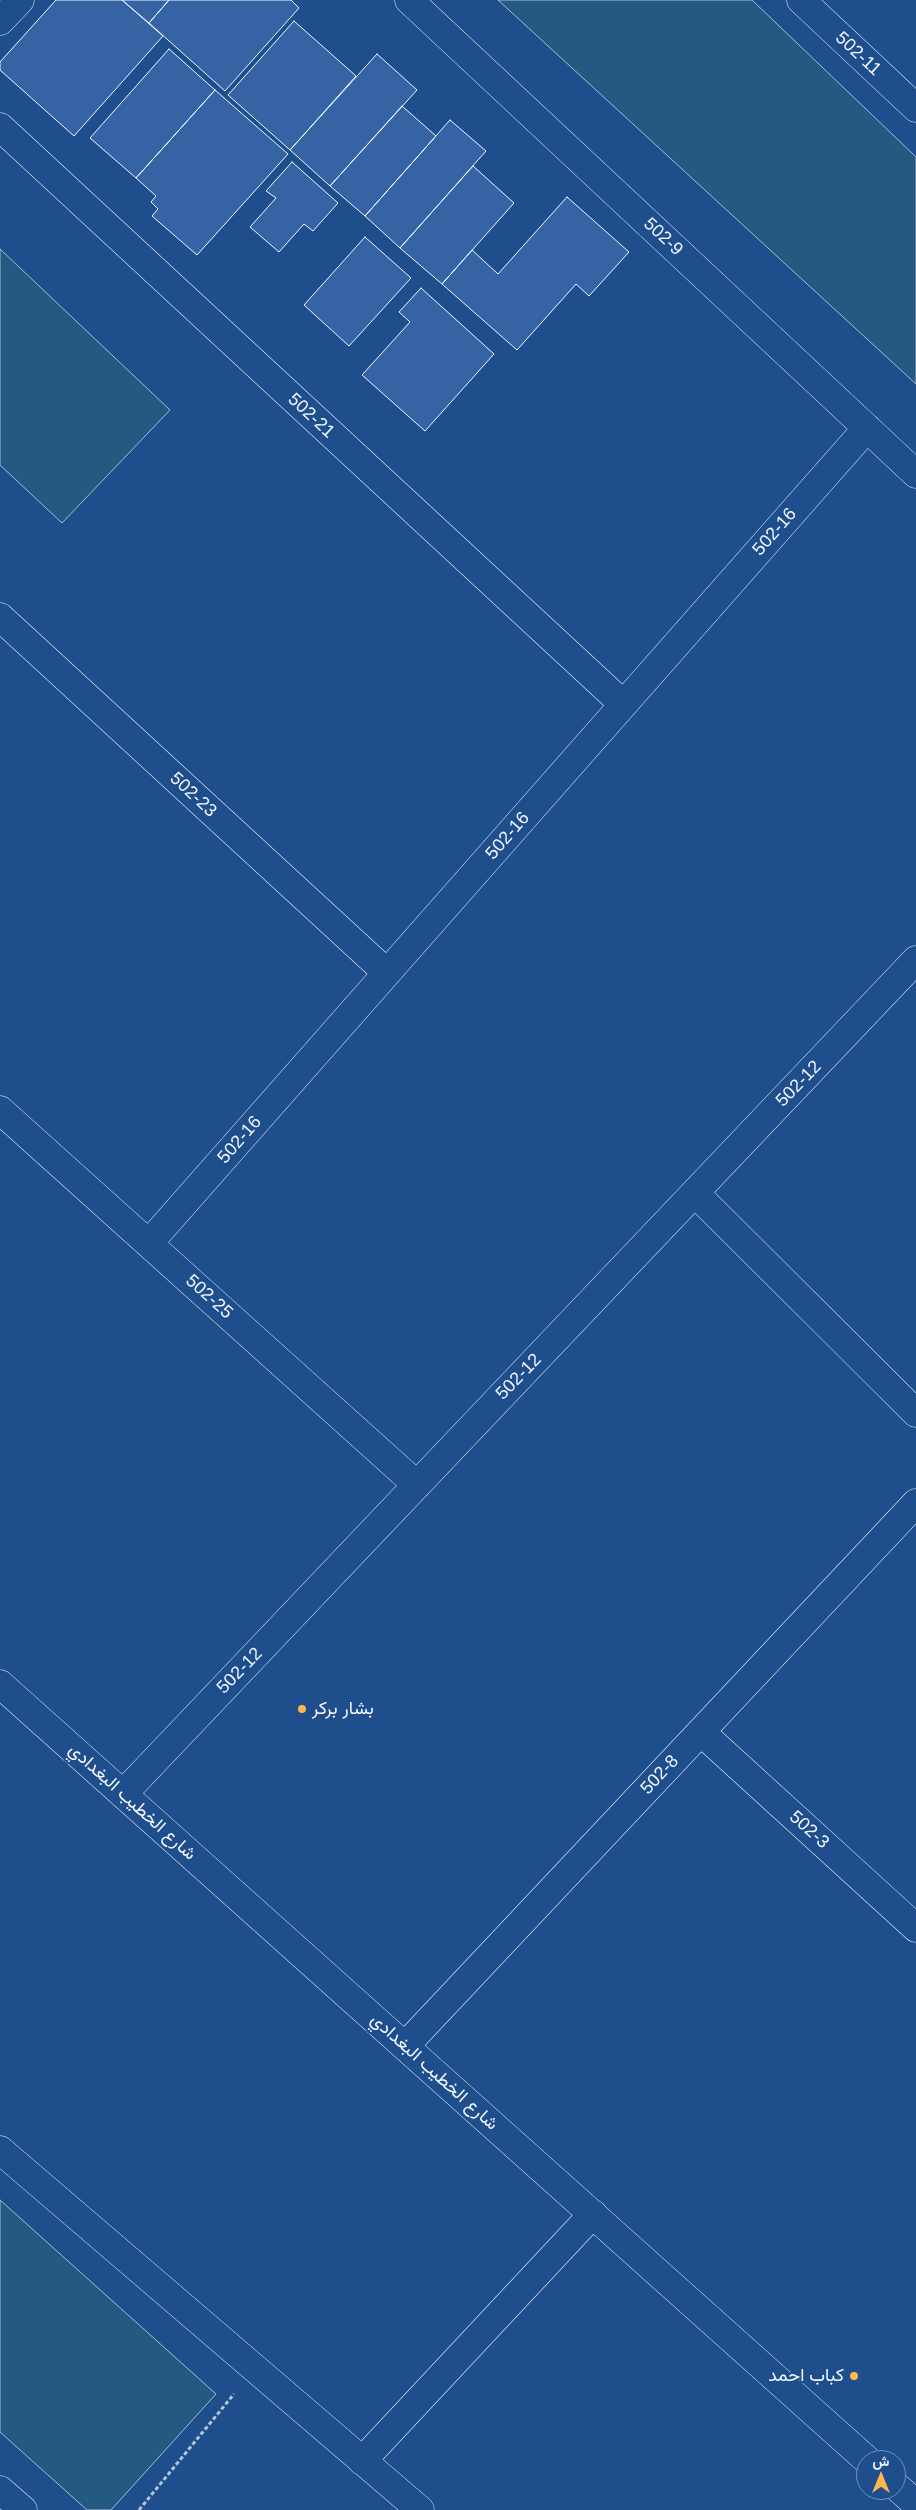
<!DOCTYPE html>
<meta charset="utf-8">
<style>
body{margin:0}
#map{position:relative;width:916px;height:2510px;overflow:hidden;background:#1f4e8c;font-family:Arial,Vazirmatn,sans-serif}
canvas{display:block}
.north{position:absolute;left:856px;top:2450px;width:50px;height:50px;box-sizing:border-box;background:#1f4e8c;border:1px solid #7391ba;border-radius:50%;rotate:0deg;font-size:14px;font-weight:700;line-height:20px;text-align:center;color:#f2f6ff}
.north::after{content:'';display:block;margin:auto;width:18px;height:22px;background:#ffb74d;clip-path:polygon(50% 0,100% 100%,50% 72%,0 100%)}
</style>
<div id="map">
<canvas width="916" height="2510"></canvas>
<div class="north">ش</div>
</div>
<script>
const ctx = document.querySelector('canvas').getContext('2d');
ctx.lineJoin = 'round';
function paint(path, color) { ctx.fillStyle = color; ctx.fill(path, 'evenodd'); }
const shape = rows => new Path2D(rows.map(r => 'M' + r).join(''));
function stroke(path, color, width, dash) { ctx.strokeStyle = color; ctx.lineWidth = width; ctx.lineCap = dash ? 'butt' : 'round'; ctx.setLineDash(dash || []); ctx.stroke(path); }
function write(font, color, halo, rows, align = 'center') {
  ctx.font = font + ' Arial,Vazirmatn,sans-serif'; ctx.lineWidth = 4; ctx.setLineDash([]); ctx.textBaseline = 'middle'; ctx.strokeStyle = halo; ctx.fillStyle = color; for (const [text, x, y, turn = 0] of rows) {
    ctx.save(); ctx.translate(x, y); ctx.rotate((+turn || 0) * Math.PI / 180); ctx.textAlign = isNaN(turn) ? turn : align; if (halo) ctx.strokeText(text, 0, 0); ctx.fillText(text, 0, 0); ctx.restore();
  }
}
const green = shape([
 [498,0,752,0,916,157,916,384,498,0],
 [0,249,170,410,62,523,0,465,0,249],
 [0,2200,216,2394,111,2510,87,2510,0,2432,0,2200]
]);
const building = shape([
 [56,0,122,0,163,36,74,136,0,70,0,62,56,0],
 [122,0,169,0,149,23,122,0],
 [169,0,291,0,299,8,225,91,149,23,169,0],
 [294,21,356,76,290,150,228,95,294,21],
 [169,49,215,90,136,178,90,138,169,49],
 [377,54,417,90,330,186,290,150,377,54],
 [215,90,288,154,197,255,152,216,158,209,151,202,156,196,136,178,215,90],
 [402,106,436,136,365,216,330,186,402,106],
 [450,120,486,151,400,248,365,216,450,120],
 [292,162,338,203,313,231,304,224,279,252,250,227,276,198,266,191,292,162],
 [473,166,514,203,442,284,400,248,473,166],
 [567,197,629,252,589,296,576,284,517,350,442,284,472,250,498,274,567,197],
 [365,237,411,278,349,346,304,305,365,237],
 [421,288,494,354,425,431,362,375,410,322,399,312,421,288]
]);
const path = shape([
 [139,2510,234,2394]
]);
const minor = shape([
 [409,0,916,474],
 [801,0,916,108],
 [0,21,20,0],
 [0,127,623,704],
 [0,617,387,973],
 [0,1110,417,1485],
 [695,1193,916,1413],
 [149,1243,867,428],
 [701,1732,916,1928],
 [123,1794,916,960],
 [405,2046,916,1503],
 [0,2150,420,2510],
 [362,2461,593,2214],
 [0,2490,23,2510]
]);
const tertiary = shape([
 [0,1684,867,2460],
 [896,2486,916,2504]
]);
const markers = [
 [302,1709,5,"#ffb74d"],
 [854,2376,5,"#ffb74d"]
];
const streetNames = [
 ["502-11",858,54,43],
 ["502-9",663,237,43],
 ["502-21",311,416,43],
 ["502-16",775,532,-49],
 ["502-23",193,795,43],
 ["502-16",508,836,-49],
 ["502-12",799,1084,-46],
 ["502-16",240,1140,-49],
 ["502-25",209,1297,42],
 ["502-12",519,1377,-46],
 ["502-12",240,1671,-46],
 ["502-8",660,1775,-47],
 ["شارع الخطيب البغدادي",132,1802,42],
 ["502-3",809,1830,42],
 ["شارع الخطيب البغدادي",434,2072,42]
];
const poiNames = [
 ["بشار بركر",312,1709],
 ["كباب احمد",844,2376,"right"]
];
paint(green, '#245a82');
stroke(green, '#a8bbd7', 1);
paint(building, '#3563a3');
stroke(building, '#f2f6ff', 1);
stroke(minor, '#f2f6ff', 29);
stroke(tertiary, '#f2f6ff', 29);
stroke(path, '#b3c4dc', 3, [4, 2.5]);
stroke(minor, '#1f4e8c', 28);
stroke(tertiary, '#1f4e8c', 28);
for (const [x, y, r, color] of markers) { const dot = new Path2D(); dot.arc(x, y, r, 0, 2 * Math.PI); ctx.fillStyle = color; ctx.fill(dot); stroke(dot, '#1f4e8c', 2); }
write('18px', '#f2f6ff', '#1f4e8c', streetNames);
write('18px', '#f2f6ff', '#1f4e8c', poiNames, 'left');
</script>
